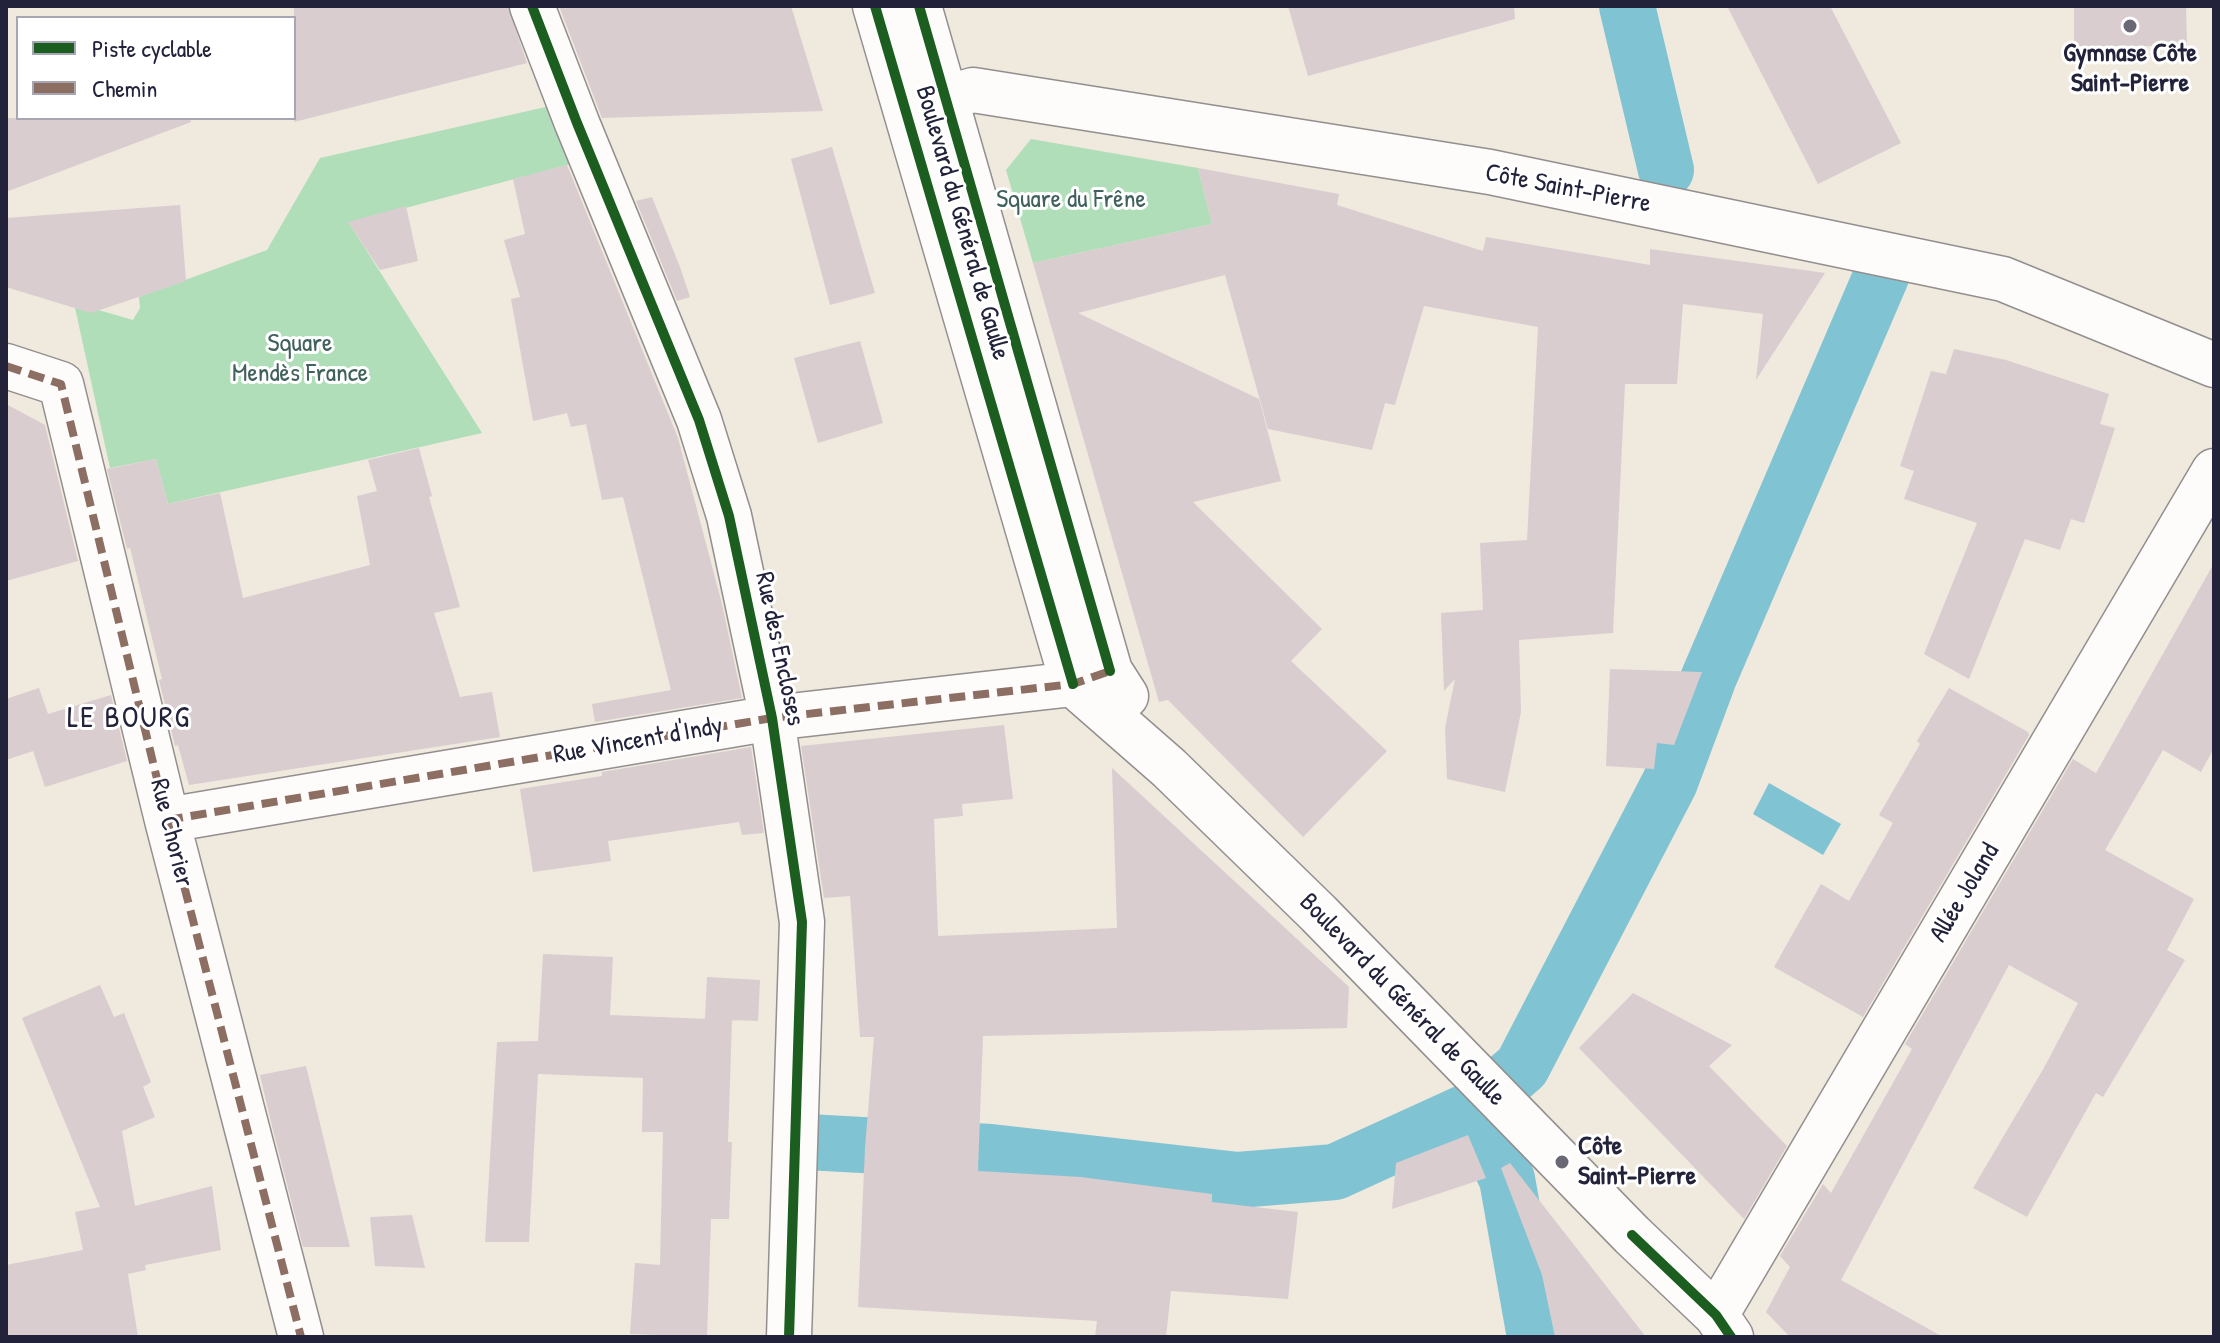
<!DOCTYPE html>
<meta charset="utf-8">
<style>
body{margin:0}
#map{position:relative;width:2220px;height:1343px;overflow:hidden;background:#efe9de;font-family:"Patrick Hand",sans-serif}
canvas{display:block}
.frame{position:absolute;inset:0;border:8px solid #22223b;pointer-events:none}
.legend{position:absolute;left:16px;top:16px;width:280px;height:104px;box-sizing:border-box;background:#fff;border:2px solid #a7a7b1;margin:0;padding:10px 14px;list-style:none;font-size:24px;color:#22223b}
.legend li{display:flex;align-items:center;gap:16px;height:40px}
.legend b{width:40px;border:2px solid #a7a7b1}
</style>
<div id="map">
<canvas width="2220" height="1343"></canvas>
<div class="frame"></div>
<ul class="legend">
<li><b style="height:10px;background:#1b5e20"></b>Piste cyclable</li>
<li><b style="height:10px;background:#8d6e63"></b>Chemin</li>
</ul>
</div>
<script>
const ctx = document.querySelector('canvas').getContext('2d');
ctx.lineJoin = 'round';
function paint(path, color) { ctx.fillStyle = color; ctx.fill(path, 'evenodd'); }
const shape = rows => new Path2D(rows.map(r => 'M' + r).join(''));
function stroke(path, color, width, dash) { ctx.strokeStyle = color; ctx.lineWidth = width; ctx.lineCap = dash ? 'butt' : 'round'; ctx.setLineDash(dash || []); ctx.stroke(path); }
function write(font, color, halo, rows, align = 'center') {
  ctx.font = font + ' "Patrick Hand",sans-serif'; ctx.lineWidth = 6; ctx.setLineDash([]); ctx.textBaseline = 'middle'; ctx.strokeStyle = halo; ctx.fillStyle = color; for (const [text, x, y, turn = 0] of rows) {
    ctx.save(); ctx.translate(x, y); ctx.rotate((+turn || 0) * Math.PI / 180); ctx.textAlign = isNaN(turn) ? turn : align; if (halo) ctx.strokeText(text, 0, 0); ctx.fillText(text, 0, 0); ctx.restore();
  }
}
const green = shape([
 [550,106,571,164,349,223,482,433,168,504,156,459,110,468,74,303,133,320,140,308,139,297,267,250,320,158],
 [1031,139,1198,168,1212,224,1033,263,1006,170]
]);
const water = shape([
 [1769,783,1841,824,1823,855,1753,814]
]);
const canal = shape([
 [1627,6,1666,170],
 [1473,1109,1507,1179,1535,1337],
 [807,1142,991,1152,1238,1180,1335,1172,1473,1109,1522,1067,1670,782,1709,677,1882,274]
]);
const building = shape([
 [294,6,508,6,527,63,294,122],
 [559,6,791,6,823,111,602,118],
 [1288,6,1514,6,1515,19,1308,76],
 [1727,6,1830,6,1901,143,1818,184],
 [2074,6,2186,6,2187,46,2074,46],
 [6,118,190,118,191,122,6,192],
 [832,147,875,293,830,305,791,159],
 [567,165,678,438,722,604,742,698,595,722,592,704,671,690,623,497,602,500,586,424,571,427,567,413,533,421,511,299,520,297,504,240,525,234,513,179],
 [1198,168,1339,194,1337,205,1483,251,1486,237,1650,265,1650,249,1825,273,1756,380,1763,314,1683,304,1677,384,1625,384,1613,633,1519,640,1521,712,1505,792,1447,779,1445,728,1455,679,1444,691,1441,613,1483,610,1480,543,1527,540,1538,327,1424,306,1395,405,1385,403,1372,450,1268,429,1225,275,1078,313,1259,399,1281,481,1193,502,1322,629,1291,661,1387,751,1303,837,1168,700,1159,702,1033,263,1212,224],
 [652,197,680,267,690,297,677,301,636,201],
 [180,205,186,281,91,313,6,287,6,218],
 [406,206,418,261,380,270,348,222],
 [860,341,883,423,818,443,794,358],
 [1954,349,2006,360,2109,394,2100,424,2115,428,2084,523,2071,519,2060,550,2025,539,1969,679,1924,654,1977,523,1904,499,1914,471,1900,466,1931,371,1946,374],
 [6,404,45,425,78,561,6,581],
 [419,448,432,496,429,497,460,607,434,613,460,697,492,692,500,737,189,785,178,745,175,746,159,680,162,679,130,548,127,549,107,469,156,459,168,504,220,493,243,598,370,565,357,496,377,491,368,460],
 [2214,563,2214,748,2201,772,2163,750,2105,850,2194,899,2167,950,2185,960,2103,1097,2096,1093,2027,1217,1973,1188,2045,1066,2078,1003,2009,965,1841,1280,1943,1337,1790,1337,1766,1312,1790,1267,1780,1256,1823,1184,1831,1193,1912,1049,1905,1044,2073,759,2096,773],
 [1610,669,1702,672,1674,745,1657,743,1654,769,1606,766],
 [39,688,48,714,111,695,127,761,45,787,33,751,6,760,6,699],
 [1949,688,2028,732,2029,735,1863,1017,1774,967,1821,884,1849,901,1893,823,1879,815,1920,744,1917,741],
 [1004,725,1013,799,962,804,963,816,934,819,938,936,1117,928,1112,768,1349,987,1347,1028,983,1036,978,1171,1081,1177,1119,1182,1212,1194,1212,1202,1298,1212,1288,1299,1171,1291,1166,1337,1095,1337,1097,1321,858,1307,865,1148,874,1037,860,1037,850,896,824,898,801,746],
 [751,747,764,833,742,835,739,822,608,841,611,861,533,872,520,789,602,776,602,772],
 [543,954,613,957,610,1015,732,1020,728,1142,732,1142,729,1219,711,1219,707,1337,630,1334,635,1263,660,1265,663,1132,642,1132,643,1078,538,1074,529,1242,485,1242,497,1042,538,1041],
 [707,977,760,980,758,1021,705,1019],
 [100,985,114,1017,124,1013,151,1082,143,1087,155,1117,122,1131,135,1206,212,1186,221,1250,145,1265,146,1270,128,1274,138,1337,6,1337,6,1265,83,1250,75,1212,100,1207,22,1018],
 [1633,993,1732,1045,1709,1066,1787,1146,1744,1219,1579,1048],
 [306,1066,350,1247,303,1247,272,1126,260,1075],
 [1468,1135,1486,1178,1392,1209,1396,1163],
 [1510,1163,1646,1337,1555,1337,1542,1275,1501,1168],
 [412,1215,425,1268,375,1266,370,1217]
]);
const minor = shape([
 [532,6,577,123,699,420,729,516,772,718,802,922,789,1337],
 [875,6,1073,684,1169,768,1318,913,1632,1235,1716,1315,1731,1337],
 [919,6,1110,671,1126,696],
 [906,109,973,90,1490,172,2003,279,2214,365],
 [6,366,61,384,167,820,301,1337],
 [167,820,772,718,1073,684,1110,671],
 [1716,1315,2214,471]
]);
const quiet = shape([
 [6,366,61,384,167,820,301,1337],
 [167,820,772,718,1073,684,1110,671]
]);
const cycleway = shape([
 [532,6,577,123,699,420,729,516,772,718,802,922,789,1337],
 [875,6,1073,684],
 [919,6,1110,671],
 [1632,1235,1716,1315,1731,1337]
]);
const markers = [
 [2130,26,8,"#6a6874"],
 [1562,1162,8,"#6a6874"]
];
const poiNames = [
 ["Gymnase Côte",2130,54],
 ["Saint-Pierre",2130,84],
 ["Côte",1578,1147,"left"],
 ["Saint-Pierre",1578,1177,"left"]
];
const streetNames = [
 ["Côte Saint-Pierre",1568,189,11],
 ["Boulevard du Général de Gaulle",962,223,74],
 ["Rue des Encloses",779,649,78],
 ["Rue Vincent d'Indy",638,741,-10],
 ["Rue Chorier",171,833,76],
 ["Allée Joland",1965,893,-59],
 ["Boulevard du Général de Gaulle",1402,1000,46]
];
const parkNames = [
 ["Square du Frêne",1071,200],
 ["Square",300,344],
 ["Mendès France",300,374]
];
const quarterNames = [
 ["LE BOURG",129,719]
];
paint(green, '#afdeb9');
paint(water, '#80c3d3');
stroke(canal, '#80c3d3', 56);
paint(building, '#d9cdd0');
stroke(minor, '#938f8e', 47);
stroke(minor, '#fdfcfa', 44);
stroke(quiet, '#8d6e63', 8, [16, 8]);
stroke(cycleway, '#1b5e20', 10);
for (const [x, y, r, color] of markers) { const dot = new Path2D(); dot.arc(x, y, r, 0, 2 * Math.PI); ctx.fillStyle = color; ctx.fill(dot); stroke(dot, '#fff', 3); }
write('bold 26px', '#22223b', '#fff', poiNames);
write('26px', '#22223b', '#fff', streetNames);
write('26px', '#41615d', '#fff', parkNames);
ctx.letterSpacing = '2px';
write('30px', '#22223b', '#fff', quarterNames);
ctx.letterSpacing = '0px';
</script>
